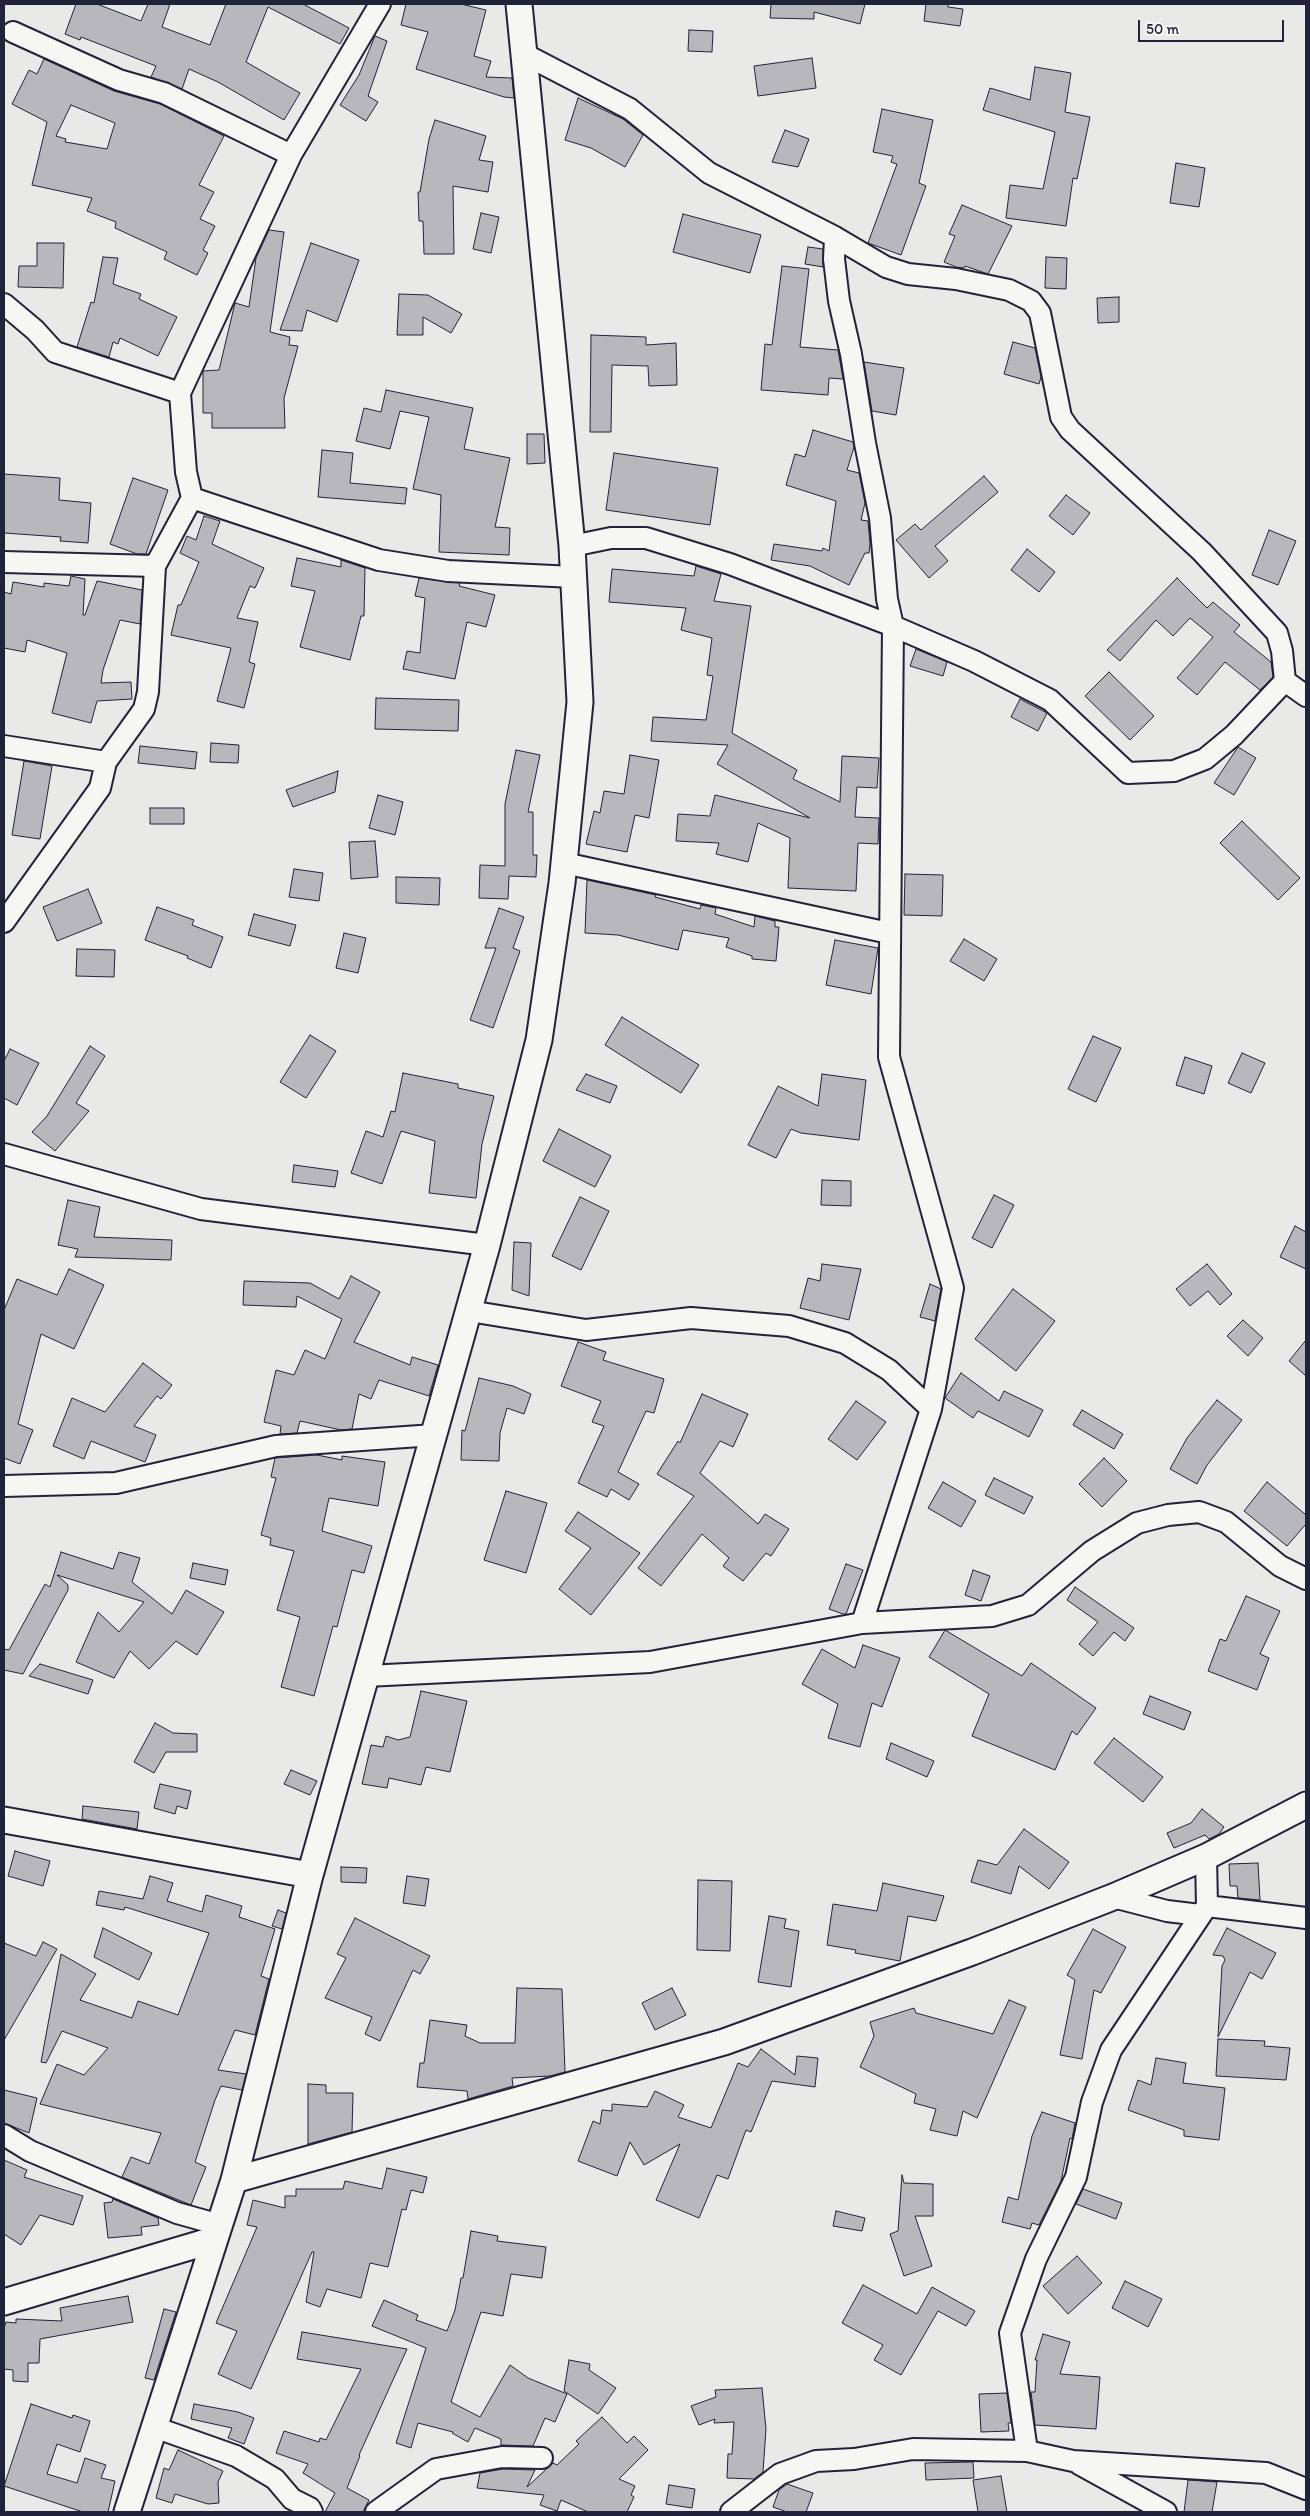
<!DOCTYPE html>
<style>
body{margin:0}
#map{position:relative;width:1310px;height:2516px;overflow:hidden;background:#e9e9e7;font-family:Itim,sans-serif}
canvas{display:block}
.frame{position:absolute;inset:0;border:5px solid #22223b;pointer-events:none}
.scale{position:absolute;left:1138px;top:20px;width:146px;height:22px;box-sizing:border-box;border:2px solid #22223b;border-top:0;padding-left:6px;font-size:15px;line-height:18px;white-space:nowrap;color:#22223b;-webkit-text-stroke:4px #f6f6f2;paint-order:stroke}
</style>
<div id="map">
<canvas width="1310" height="2516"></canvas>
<div class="frame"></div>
<div class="scale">50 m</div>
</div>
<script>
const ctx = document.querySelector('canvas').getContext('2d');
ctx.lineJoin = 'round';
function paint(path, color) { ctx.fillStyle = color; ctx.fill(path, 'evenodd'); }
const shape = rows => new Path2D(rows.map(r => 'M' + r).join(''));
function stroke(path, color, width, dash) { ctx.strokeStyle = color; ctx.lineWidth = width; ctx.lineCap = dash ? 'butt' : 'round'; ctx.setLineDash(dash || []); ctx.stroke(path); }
const building = shape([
 [76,4,97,4,141,21,148,4,170,4,162,27,210,45,226,4,303,4,349,28,340,44,268,7,246,62,300,93,284,120,218,82,189,69,182,89,151,77,156,66,81,37,80,40,65,34,76,4],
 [406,4,461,4,486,10,474,56,491,61,486,77,512,78,514,98,504,97,416,69,428,32,401,25,406,4],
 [771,4,865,4,860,24,814,12,814,19,770,18,771,4],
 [926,4,948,4,948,7,963,9,960,26,924,21,926,4],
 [689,30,713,31,712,52,688,51,689,30],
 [375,36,387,41,368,96,378,102,366,121,340,105,359,75,375,36],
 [812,58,816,88,758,96,754,66,812,58],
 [44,59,114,91,160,104,224,136,199,185,214,192,200,219,215,226,203,250,208,253,197,275,164,259,167,252,115,228,116,222,87,211,92,198,32,185,47,122,12,104,29,70,37,74,44,59],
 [71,105,115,123,107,149,65,142,66,139,56,136,71,105],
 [1035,67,1071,73,1065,112,1090,117,1077,179,1073,178,1066,226,1006,218,1010,185,1043,189,1055,132,983,110,990,88,1030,100,1035,67],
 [578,98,623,119,643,135,625,167,591,148,565,140,578,98],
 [882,109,933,120,919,183,926,186,901,255,868,243,897,164,891,162,893,156,873,152,882,109],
 [435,120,486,136,479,160,493,162,488,192,453,186,454,254,424,254,423,221,419,221,418,192,420,192,429,139,435,120],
 [785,130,809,139,798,167,772,162,785,130],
 [1176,163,1205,168,1199,207,1170,203,1176,163],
 [962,205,1012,226,988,274,965,266,964,268,956,267,944,262,955,236,949,234,962,205],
 [481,213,499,217,491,253,473,249,481,213],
 [683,214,761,235,750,273,673,252,683,214],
 [269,230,284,232,270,332,290,337,289,345,298,346,284,398,285,428,212,428,212,413,203,413,203,371,219,370,235,303,249,307,256,258,269,230],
 [37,243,64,243,63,288,18,287,19,266,37,266,37,243],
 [311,243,359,260,337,322,307,310,302,331,280,330,311,243],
 [808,247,823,249,823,267,805,264,808,247],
 [103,257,118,258,113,284,141,294,139,299,177,317,158,356,120,338,118,344,113,342,109,357,77,347,91,302,94,303,103,257],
 [1046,257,1067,258,1066,289,1045,288,1046,257],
 [782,266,809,269,800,347,838,350,843,379,829,378,828,395,761,390,765,344,772,345,782,266],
 [399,294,428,295,462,314,451,333,423,317,423,335,397,335,399,294],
 [1119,297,1119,322,1098,323,1097,298,1119,297],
 [591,335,646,337,646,345,676,343,677,385,649,386,648,366,612,365,611,432,590,432,591,335],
 [1013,342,1035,348,1041,377,1039,384,1004,374,1013,342],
 [864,362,904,368,896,415,872,411,864,362],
 [386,390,473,408,464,449,510,458,495,527,510,528,509,555,439,552,441,495,413,489,429,417,400,411,390,449,356,441,364,408,381,412,386,390],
 [813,430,853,442,854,447,847,470,859,473,865,503,861,520,868,521,870,544,869,553,865,553,849,585,810,566,771,560,774,544,822,551,823,548,829,551,836,501,786,485,795,454,805,457,813,430],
 [527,434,544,434,545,463,527,464,527,434],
 [322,450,353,453,350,483,407,488,405,504,318,497,322,450],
 [614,453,718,468,710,525,606,510,614,453],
 [4,474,60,478,59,500,91,503,88,543,60,541,61,537,4,533,4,474],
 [984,476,998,492,935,546,948,561,929,578,896,540,915,524,921,530,984,476],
 [133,478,168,490,146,554,137,554,110,544,133,478],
 [1066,495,1090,513,1073,535,1049,516,1066,495],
 [204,516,220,521,212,544,264,568,255,588,250,586,237,618,258,622,249,662,255,664,244,708,217,701,231,648,171,635,178,605,181,605,199,562,180,553,187,536,196,540,204,516],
 [1269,530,1296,541,1278,585,1252,575,1269,530],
 [1027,549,1055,572,1039,592,1011,570,1027,549],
 [297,558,341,567,341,560,365,568,364,616,361,616,350,660,300,647,315,591,291,586,297,558],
 [696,566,721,574,714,601,751,606,732,733,797,770,793,779,840,802,842,756,879,758,877,788,857,787,855,817,879,818,878,844,858,843,856,891,788,888,790,838,758,823,748,862,716,854,719,843,676,841,678,814,710,816,715,795,810,818,717,764,728,745,651,741,653,717,706,720,713,676,707,675,712,638,681,630,686,608,609,602,612,569,694,576,696,566],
 [71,576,85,579,83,615,85,615,97,581,142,590,140,624,120,620,103,670,101,683,131,682,132,699,97,701,91,723,52,713,67,653,27,640,25,652,4,648,4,592,11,594,13,582,44,587,44,583,69,586,71,576],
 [419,578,460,583,459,586,495,595,486,627,467,622,455,679,403,669,407,651,420,653,425,598,415,596,419,578],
 [1177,578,1207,608,1213,602,1240,625,1234,632,1271,662,1273,677,1260,690,1225,662,1197,695,1177,678,1213,637,1190,618,1173,636,1156,620,1120,661,1107,650,1177,578],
 [916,649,947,662,943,676,910,666,916,649],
 [1109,672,1154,716,1130,740,1085,696,1109,672],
 [376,698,459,700,458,731,375,729,376,698],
 [1020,699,1047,713,1038,731,1011,717,1020,699],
 [211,743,239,745,238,763,210,762,211,743],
 [140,746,197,752,195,769,138,763,140,746],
 [1238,747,1256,758,1234,795,1214,783,1238,747],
 [516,750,540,755,528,812,533,812,533,855,537,855,536,877,509,876,508,899,479,898,480,865,505,866,505,804,516,750],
 [630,755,659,760,649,818,635,815,627,852,586,844,594,811,600,813,604,791,624,794,630,755],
 [24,761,52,766,40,839,12,835,24,761],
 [338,771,335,792,293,807,286,790,338,771],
 [378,795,403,802,395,835,369,828,378,795],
 [150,808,184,808,184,824,150,824,150,808],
 [1242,821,1300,878,1278,900,1220,843,1242,821],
 [375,841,378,877,351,879,349,842,375,841],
 [294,869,323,873,319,901,289,897,294,869],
 [905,874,943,875,942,916,904,915,905,874],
 [396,877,440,878,439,905,396,903,396,877],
 [587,880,656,895,655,897,700,909,701,905,716,908,715,914,754,927,755,916,775,921,775,927,779,927,776,961,752,959,752,956,726,947,729,938,683,930,678,950,618,935,585,933,587,880],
 [88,889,102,923,57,941,43,907,88,889],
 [157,907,194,920,192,925,223,937,211,968,187,958,188,956,145,940,157,907],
 [499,908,524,917,513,948,520,951,493,1028,470,1020,496,948,485,948,499,908],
 [254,914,296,925,290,946,248,935,254,914],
 [344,933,366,938,358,973,336,968,344,933],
 [964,939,997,959,984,981,950,961,964,939],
 [835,940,878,948,871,994,826,985,835,940],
 [77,949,115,950,114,977,76,976,77,949],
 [622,1017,699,1065,681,1093,605,1045,622,1017],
 [310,1035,336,1051,306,1098,280,1082,310,1035],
 [1093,1036,1121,1048,1096,1102,1068,1089,1093,1036],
 [90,1046,105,1056,76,1103,89,1111,55,1151,32,1132,47,1116,90,1046],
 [10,1049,39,1063,17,1105,4,1098,4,1061,10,1049],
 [1242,1053,1265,1063,1251,1093,1228,1083,1242,1053],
 [1185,1057,1212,1066,1204,1094,1176,1085,1185,1057],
 [403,1073,458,1084,458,1088,494,1096,482,1144,476,1198,429,1193,435,1141,401,1131,382,1184,351,1173,366,1131,383,1137,391,1111,395,1112,403,1073],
 [586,1074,617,1086,610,1103,576,1090,586,1074],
 [822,1074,866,1080,859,1140,801,1133,791,1129,776,1158,748,1145,778,1086,818,1106,822,1074],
 [559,1129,611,1156,595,1187,543,1161,559,1129],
 [294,1165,338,1171,335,1187,292,1182,294,1165],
 [822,1180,851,1181,851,1206,821,1205,822,1180],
 [994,1195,1014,1205,992,1248,972,1238,994,1195],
 [580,1197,609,1211,581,1270,552,1256,580,1197],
 [68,1200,100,1207,94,1237,172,1240,171,1260,75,1257,78,1249,58,1245,68,1200],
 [1295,1226,1306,1232,1306,1269,1280,1257,1295,1226],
 [514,1242,531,1243,529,1296,512,1290,514,1242],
 [822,1264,861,1269,849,1320,800,1308,808,1278,820,1281,822,1264],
 [1207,1264,1232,1294,1220,1305,1208,1291,1190,1306,1176,1289,1207,1264],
 [69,1269,104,1285,74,1349,41,1334,18,1424,33,1430,20,1464,4,1458,4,1310,17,1279,57,1295,69,1269],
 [351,1276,380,1292,354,1342,410,1365,412,1357,438,1365,429,1396,379,1380,371,1399,359,1394,352,1429,341,1430,300,1421,297,1433,280,1434,281,1426,264,1422,276,1370,294,1375,305,1350,325,1359,342,1319,297,1296,296,1307,243,1305,244,1281,310,1283,339,1299,351,1276],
 [930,1284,941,1289,935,1321,920,1317,930,1284],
 [1013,1289,1055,1321,1016,1371,975,1339,1013,1289],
 [1243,1320,1263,1338,1248,1356,1227,1336,1243,1320],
 [1306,1340,1306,1376,1289,1361,1306,1340],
 [578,1342,606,1352,603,1360,664,1379,654,1413,646,1411,618,1472,639,1484,629,1500,611,1489,607,1497,578,1483,604,1426,592,1422,601,1401,561,1386,578,1342],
 [143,1363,172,1385,161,1399,157,1396,134,1426,156,1435,145,1462,91,1441,84,1459,53,1446,72,1398,105,1412,143,1363],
 [961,1373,999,1401,1004,1391,1043,1410,1029,1437,978,1411,973,1418,945,1398,961,1373],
 [479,1378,513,1386,531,1394,524,1414,507,1408,500,1433,499,1461,461,1460,462,1430,465,1431,479,1378],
 [702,1394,748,1414,733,1447,720,1441,700,1473,758,1524,765,1514,789,1529,771,1556,766,1553,743,1581,723,1566,729,1558,702,1534,661,1586,638,1568,694,1496,657,1474,678,1441,680,1443,702,1394],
 [1217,1400,1242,1420,1207,1465,1197,1484,1170,1469,1187,1438,1217,1400],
 [856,1401,886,1422,857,1460,828,1439,856,1401],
 [1082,1410,1123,1434,1114,1449,1073,1425,1082,1410],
 [317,1455,342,1460,342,1456,385,1462,378,1506,329,1498,322,1531,372,1546,364,1573,352,1570,337,1627,333,1626,314,1696,281,1687,300,1617,277,1610,294,1551,270,1545,271,1538,261,1535,276,1478,271,1477,275,1458,317,1455],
 [1104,1458,1127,1481,1102,1507,1079,1484,1104,1458],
 [994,1478,1033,1497,1024,1514,985,1495,994,1478],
 [943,1482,976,1501,961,1527,928,1508,943,1482],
 [1267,1482,1306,1515,1306,1524,1287,1546,1244,1511,1267,1482],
 [506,1491,547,1503,526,1573,484,1560,506,1491],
 [578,1512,640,1553,591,1615,559,1589,591,1548,565,1531,578,1512],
 [61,1552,113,1569,119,1552,140,1558,132,1582,172,1614,186,1590,224,1612,197,1655,176,1641,149,1669,130,1651,114,1678,76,1662,98,1612,119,1632,144,1602,57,1575,68,1585,68,1590,23,1674,4,1670,4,1649,9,1650,45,1584,50,1587,61,1552],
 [193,1563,228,1570,225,1585,190,1578,193,1563],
 [846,1564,863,1570,846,1614,843,1614,829,1609,846,1564],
 [973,1570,990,1576,981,1601,965,1595,973,1570],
 [1075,1587,1134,1628,1125,1641,1114,1632,1093,1656,1079,1644,1098,1622,1067,1600,1075,1587],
 [1246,1596,1280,1611,1260,1654,1269,1658,1257,1690,1208,1671,1220,1639,1226,1641,1246,1596],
 [945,1630,1022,1676,1031,1663,1096,1708,1077,1735,1072,1731,1055,1770,972,1736,989,1694,929,1657,945,1630],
 [863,1645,900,1658,882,1707,872,1703,860,1747,828,1738,838,1704,802,1684,822,1649,855,1668,863,1645],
 [40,1664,93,1680,88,1694,29,1676,40,1664],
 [421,1691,467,1701,450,1772,426,1767,421,1785,389,1778,387,1788,362,1784,371,1745,383,1747,386,1736,398,1740,410,1737,421,1691],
 [1150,1696,1191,1712,1184,1730,1143,1714,1150,1696],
 [155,1723,173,1733,197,1734,197,1752,166,1752,154,1773,134,1762,155,1723],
 [1114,1738,1163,1777,1143,1802,1094,1763,1114,1738],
 [891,1743,934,1761,927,1777,886,1759,891,1743],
 [291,1770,317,1781,310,1795,284,1784,291,1770],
 [160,1784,191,1791,187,1809,177,1806,175,1814,154,1808,160,1784],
 [83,1806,139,1812,137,1829,82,1819,83,1806],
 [1202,1809,1224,1827,1219,1834,1209,1839,1205,1835,1174,1848,1167,1833,1191,1823,1202,1809],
 [1024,1829,1069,1862,1049,1889,1019,1866,1011,1894,971,1882,978,1860,997,1865,1024,1829],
 [15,1851,50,1861,43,1886,8,1876,15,1851],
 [1258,1863,1260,1900,1238,1898,1237,1886,1230,1886,1229,1864,1258,1863],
 [341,1867,367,1868,366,1883,341,1882,341,1867],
 [150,1876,173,1883,167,1901,202,1912,206,1895,242,1906,239,1917,275,1929,261,1976,269,1979,255,2035,235,2030,218,2070,246,2074,242,2090,221,2086,215,2100,195,2162,206,2167,191,2205,122,2177,131,2157,149,2164,161,2133,40,2104,57,2064,84,2075,108,2048,62,2031,46,2063,41,2062,61,1954,96,1974,80,2000,132,2018,138,2001,178,2015,209,1933,125,1907,124,1910,96,1905,99,1891,143,1899,150,1876],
 [407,1876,429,1879,425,1906,403,1903,407,1876],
 [698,1880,732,1881,730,1951,697,1950,698,1880],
 [883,1883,944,1896,936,1921,908,1916,900,1961,855,1953,856,1950,827,1945,833,1904,877,1911,883,1883],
 [278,1910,286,1913,282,1929,272,1926,278,1910],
 [769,1916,786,1919,784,1928,799,1931,791,1987,758,1982,769,1916],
 [355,1918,430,1956,420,1974,413,1970,380,2041,365,2034,372,2017,325,1998,346,1958,337,1954,355,1918],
 [103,1928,152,1953,139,1980,94,1957,103,1928],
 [1227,1928,1276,1953,1262,1979,1250,1972,1218,2037,1222,1966,1225,1960,1223,1956,1213,1955,1227,1928],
 [1093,1929,1126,1947,1101,1993,1094,1990,1082,2059,1060,2055,1075,1980,1067,1975,1093,1929],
 [43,1942,57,1949,4,2040,4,1943,36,1956,43,1942],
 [517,1988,562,1989,565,2072,550,2076,512,2078,513,2086,468,2099,467,2091,417,2087,420,2063,424,2063,430,2020,467,2025,465,2036,480,2043,515,2043,517,1988],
 [672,1988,686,2015,655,2030,642,2003,672,1988],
 [1009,2000,1026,2007,977,2118,963,2111,957,2136,930,2130,936,2109,914,2103,916,2094,860,2067,874,2036,870,2022,914,2008,916,2013,993,2034,1009,2000],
 [1218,2039,1265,2041,1264,2046,1290,2048,1286,2080,1216,2076,1218,2039],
 [761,2049,795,2075,797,2056,818,2058,815,2087,772,2081,751,2132,746,2130,728,2179,717,2175,699,2218,656,2200,680,2144,644,2165,630,2142,617,2176,578,2161,593,2121,600,2124,602,2110,612,2111,612,2104,647,2107,655,2091,684,2105,678,2117,711,2128,738,2063,748,2067,761,2049],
 [1156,2058,1186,2063,1183,2083,1225,2088,1219,2140,1184,2136,1184,2130,1128,2110,1138,2080,1151,2085,1156,2058],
 [308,2084,326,2085,326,2093,353,2093,352,2132,308,2144,308,2084],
 [4,2090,37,2098,29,2133,4,2123,4,2090],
 [1042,2112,1075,2123,1072,2139,1070,2138,1061,2181,1039,2225,1032,2223,1030,2229,1002,2222,1008,2197,1018,2200,1032,2136,1042,2112],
 [4,2160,27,2170,24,2177,83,2196,73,2225,40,2215,21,2245,4,2234,4,2160],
 [387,2168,427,2177,423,2193,411,2190,406,2210,402,2209,388,2267,370,2263,361,2298,327,2289,320,2307,306,2302,314,2252,312,2252,251,2389,218,2374,237,2331,216,2323,257,2227,247,2225,253,2200,285,2208,285,2196,296,2196,296,2189,343,2189,345,2181,382,2189,387,2168],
 [902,2175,904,2183,933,2184,933,2216,915,2216,932,2266,904,2276,890,2234,898,2231,902,2175],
 [1083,2189,1122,2203,1116,2219,1076,2204,1083,2189],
 [113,2199,158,2218,159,2225,141,2227,142,2235,108,2238,104,2203,112,2202,113,2199],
 [836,2211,865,2218,862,2231,833,2226,836,2211],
 [471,2231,498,2236,497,2241,546,2247,542,2278,511,2274,503,2316,481,2312,451,2402,480,2417,510,2365,528,2378,567,2394,555,2422,545,2418,533,2446,501,2445,501,2439,475,2428,468,2442,452,2433,453,2432,418,2423,411,2448,396,2443,426,2348,372,2326,384,2300,418,2315,416,2320,447,2331,455,2310,461,2278,463,2278,471,2231],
 [1077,2256,1102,2283,1068,2314,1043,2286,1077,2256],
 [1125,2281,1162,2299,1148,2327,1112,2308,1125,2281],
 [863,2285,917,2314,932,2287,975,2311,966,2326,938,2311,901,2375,874,2360,883,2345,842,2323,863,2285],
 [128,2296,133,2322,40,2339,39,2363,28,2363,28,2382,13,2381,13,2370,4,2369,4,2328,6,2322,16,2323,16,2319,62,2321,60,2308,128,2296],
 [164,2309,176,2312,154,2380,145,2378,164,2309],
 [302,2332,407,2349,359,2455,360,2456,347,2488,369,2500,363,2512,325,2512,335,2493,303,2473,308,2464,276,2453,284,2431,319,2442,320,2438,326,2440,361,2369,297,2359,302,2332],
 [1043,2334,1070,2342,1060,2374,1100,2377,1096,2429,1035,2425,1031,2392,1035,2392,1037,2360,1035,2360,1043,2334],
 [569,2360,590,2364,589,2370,616,2388,598,2414,564,2391,569,2360],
 [762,2388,766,2429,763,2472,754,2479,727,2478,728,2454,732,2454,734,2422,714,2423,715,2419,699,2425,691,2406,716,2397,715,2390,762,2388],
 [1007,2393,1011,2423,1008,2423,1009,2431,981,2432,979,2394,1007,2393],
 [31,2404,72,2418,73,2415,90,2421,80,2452,57,2444,47,2474,77,2483,85,2458,106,2465,101,2478,115,2481,108,2512,83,2512,4,2486,31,2404],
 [194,2404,238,2412,254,2418,244,2444,228,2438,232,2428,191,2419,194,2404],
 [602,2417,627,2443,634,2436,648,2450,619,2479,635,2486,631,2495,634,2497,627,2512,588,2512,561,2500,557,2511,540,2505,544,2495,477,2488,480,2473,503,2469,535,2470,527,2487,553,2463,557,2465,579,2444,576,2441,602,2417],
 [178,2450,223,2471,218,2482,219,2503,208,2504,175,2494,172,2503,156,2498,164,2468,169,2470,178,2450],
 [973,2462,974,2478,926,2480,925,2463,973,2462],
 [1001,2476,1007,2512,978,2512,973,2480,1001,2476],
 [1188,2480,1217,2482,1212,2512,1184,2512,1188,2480],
 [787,2484,813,2493,806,2512,787,2512,773,2507,779,2490,787,2484],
 [669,2485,695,2489,692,2508,666,2504,669,2485]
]);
const minor = shape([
 [380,4,291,155,180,393,186,472,192,498,379,560,448,571,574,577],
 [13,32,119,80,164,93,291,155],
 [524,54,630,109,709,173,835,237,886,267,908,274,956,279,1009,290,1031,301,1040,313,1061,417,1070,430,1202,552,1277,633,1282,651,1285,681,1234,735,1205,759,1174,771,1128,773,1050,700,974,661,893,626,730,564,646,538,611,538,572,546],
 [835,237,834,259,839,301,851,354,865,443,880,518,887,599,893,626,889,1057,953,1288,931,1409,862,1623],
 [4,304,35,330,55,352,180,393],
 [4,562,155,566],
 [1285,681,1306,696],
 [4,746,106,762,144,709,148,692,155,566,192,498],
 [564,863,889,933],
 [4,922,100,788,106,762],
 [4,1154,201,1209,487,1245],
 [469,1311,586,1330,691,1318,789,1326,845,1343,889,1370,931,1409],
 [4,1486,116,1483,276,1446,434,1435],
 [366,1676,650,1662,862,1623,992,1616,1028,1605,1092,1551,1137,1523,1168,1515,1199,1512,1226,1522,1280,1566,1306,1579],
 [1113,1897,1167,1911,1200,1915],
 [1207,1906,1306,1918],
 [4,2135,30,2151,177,2213,220,2225],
 [154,2427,236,2456,275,2479,292,2499,310,2508,312,2512],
 [1027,2451,1010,2333,1036,2259,1076,2177,1092,2102,1111,2050,1207,1906,1206,1857],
 [1079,2464,1166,2512],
 [376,2512,436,2469,502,2457,542,2458],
 [731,2512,780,2474,816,2461,854,2459,913,2449,1027,2451,1073,2461,1266,2473,1306,2489]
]);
const tertiary = shape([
 [4,1820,310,1875],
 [234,2180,724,2042,972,1952,1113,1897,1206,1857,1306,1805],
 [4,2302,213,2240],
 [127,2512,234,2180,310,1875,487,1245,539,1040,562,883,580,702,572,546,519,4]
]);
paint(building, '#b8b8bc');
stroke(building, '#22223b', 1);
stroke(minor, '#22223b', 24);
stroke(tertiary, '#22223b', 29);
stroke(minor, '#f6f6f2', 20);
stroke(tertiary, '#f6f6f2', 25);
</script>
